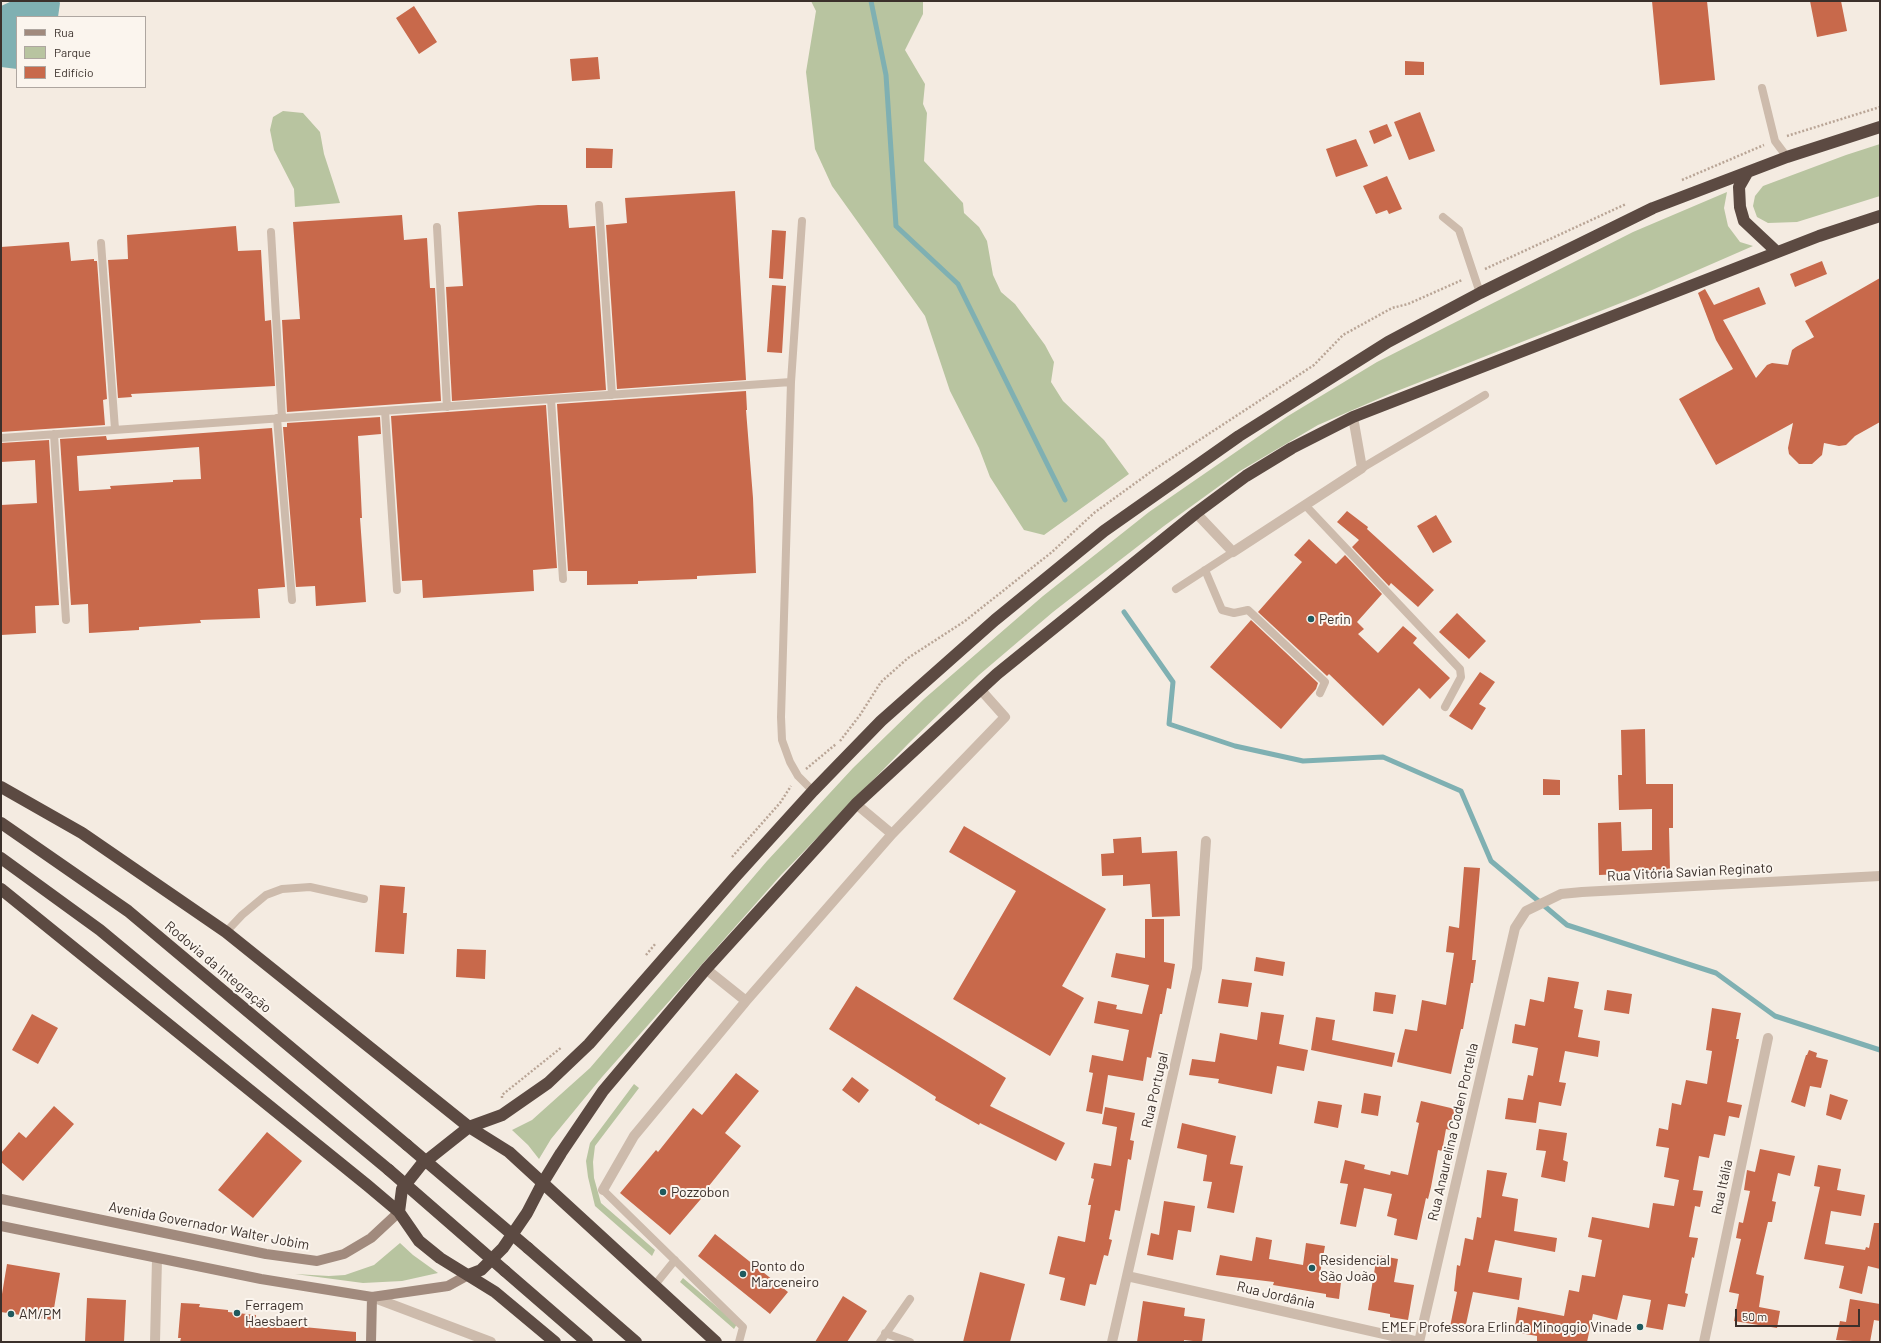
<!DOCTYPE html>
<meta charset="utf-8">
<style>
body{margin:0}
#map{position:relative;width:1881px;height:1343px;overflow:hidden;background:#f4ebe1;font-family:Barlow,sans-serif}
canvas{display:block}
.frame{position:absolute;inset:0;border:2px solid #3b302b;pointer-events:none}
.legend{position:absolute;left:16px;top:16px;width:130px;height:72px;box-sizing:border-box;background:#fbf5ee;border:1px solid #aea6a0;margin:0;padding:5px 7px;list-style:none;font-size:12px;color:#3b302b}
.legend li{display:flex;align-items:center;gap:8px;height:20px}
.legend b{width:20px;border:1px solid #aea6a0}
.scale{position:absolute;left:1735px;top:1309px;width:125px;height:18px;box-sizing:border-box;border:2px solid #3b302b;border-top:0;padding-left:5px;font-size:12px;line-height:14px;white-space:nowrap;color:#3b302b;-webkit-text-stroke:3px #fbf5ee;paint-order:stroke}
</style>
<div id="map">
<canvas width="1881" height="1343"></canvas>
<div class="frame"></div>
<ul class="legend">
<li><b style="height:5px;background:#a18a7d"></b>Rua</li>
<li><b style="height:11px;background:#b8c4a0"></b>Parque</li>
<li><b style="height:11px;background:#c8694b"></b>Edifício</li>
</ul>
<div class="scale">50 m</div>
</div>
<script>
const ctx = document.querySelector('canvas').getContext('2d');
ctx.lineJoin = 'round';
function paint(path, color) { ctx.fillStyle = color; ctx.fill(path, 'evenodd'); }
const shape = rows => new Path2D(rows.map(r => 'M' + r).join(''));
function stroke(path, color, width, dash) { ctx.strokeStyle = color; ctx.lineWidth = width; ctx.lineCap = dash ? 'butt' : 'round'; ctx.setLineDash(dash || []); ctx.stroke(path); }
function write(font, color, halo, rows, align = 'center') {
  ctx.font = font + ' Barlow,sans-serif'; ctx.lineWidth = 4; ctx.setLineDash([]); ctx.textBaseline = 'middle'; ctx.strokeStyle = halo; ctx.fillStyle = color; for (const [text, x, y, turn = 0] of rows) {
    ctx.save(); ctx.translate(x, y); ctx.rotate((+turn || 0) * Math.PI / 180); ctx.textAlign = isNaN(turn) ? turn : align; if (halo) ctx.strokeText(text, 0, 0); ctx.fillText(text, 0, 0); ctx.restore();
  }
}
const green = shape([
 [811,1,923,1,923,14,905,50,925,84,923,104,927,113,924,161,963,203,964,213,979,227,987,241,993,275,1001,292,1015,304,1045,345,1054,362,1051,382,1063,401,1104,440,1129,474,1044,535,1024,530,990,477,979,448,950,391,925,316,832,186,815,149,806,72,816,11],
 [283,111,303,113,320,132,324,154,340,203,295,207,294,189,274,150,270,130,273,117],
 [1880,144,1880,196,1797,222,1768,223,1757,217,1753,206,1755,196,1763,186,1846,155],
 [1727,192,1724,208,1728,226,1740,242,1753,246,1636,297,1392,393,1318,425,1240,471,1164,526,1053,612,979,675,909,743,781,875,602,1077,551,1139,539,1159,528,1145,512,1130,532,1120,590,1068,767,861,853,768,924,699,1043,596,1149,512,1288,416,1377,362,1633,232],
 [634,1084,639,1088,595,1146,593,1162,594,1178,601,1203,655,1250,652,1256,595,1206,588,1177,586,1161,590,1143],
 [400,1243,413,1255,438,1273,402,1281,363,1283,295,1274,329,1276,345,1275,374,1265],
 [683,1278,737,1324,734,1329,680,1282]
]);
const water = shape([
 [12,1,59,1,60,3,58,17,17,17,17,69,1,67,1,6]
]);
const stream = shape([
 [871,1,886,75,896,226,958,284,1065,500],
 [1124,612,1173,682,1169,724,1235,746,1303,761,1383,757,1461,791,1491,861,1567,925,1716,973,1775,1016,1880,1050]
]);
const building = shape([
 [1652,1,1707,1,1715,80,1660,85],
 [1810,1,1841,1,1847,31,1817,37],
 [414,6,437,42,419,54,396,18],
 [598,57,600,79,572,81,570,59],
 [1405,61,1424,62,1424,75,1405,75],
 [1420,112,1435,151,1409,160,1394,122],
 [1387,124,1392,136,1374,144,1369,131],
 [1356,139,1368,166,1336,177,1326,149],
 [586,148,613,149,612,168,586,168],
 [1387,176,1402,209,1389,214,1387,210,1376,214,1363,186],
 [735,191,746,380,617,389,606,225,627,223,625,198],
 [538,205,567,205,569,228,595,226,606,390,452,401,446,287,463,286,458,212],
 [402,215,404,240,427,238,430,288,435,288,441,401,287,412,282,320,300,319,293,222],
 [236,226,238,251,261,250,265,321,271,320,275,386,131,394,132,397,118,398,108,260,128,259,127,235],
 [772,230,786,231,783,279,769,278],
 [69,242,71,261,94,259,94,261,97,261,107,399,103,400,105,425,1,432,1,247],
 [1822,261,1827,274,1795,287,1790,274],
 [1880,278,1880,422,1855,436,1846,445,1839,446,1824,443,1822,455,1812,464,1799,464,1789,454,1788,448,1793,423,1716,465,1679,399,1733,369,1716,340,1698,293,1705,289,1714,305,1759,287,1766,304,1723,320,1756,378,1767,365,1772,363,1788,365,1792,350,1796,347,1814,337,1805,321],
 [772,285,786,286,782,353,767,352],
 [746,391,747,410,746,410,753,498,756,573,697,576,697,579,638,581,638,584,587,585,587,571,568,571,557,404],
 [546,405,557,568,533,570,534,591,423,598,422,580,402,581,391,416],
 [380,417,381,434,358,436,362,518,360,518,366,602,316,606,315,586,296,587,283,427,287,427,287,423],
 [272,428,285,587,258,589,260,618,200,620,201,623,139,627,139,630,89,633,88,604,71,605,60,439,106,436,107,440],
 [199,447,201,479,173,480,173,482,110,486,111,489,79,491,77,456],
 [49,440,59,605,35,606,36,633,1,635,1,505,37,503,35,460,1,462,1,443],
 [1347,511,1368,527,1367,529,1434,590,1418,607,1391,583,1389,586,1352,547,1359,540,1337,522],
 [1436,515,1452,542,1433,553,1417,526],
 [1309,539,1336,564,1345,555,1382,594,1357,622,1364,629,1358,634,1378,653,1403,626,1417,638,1413,643,1450,678,1430,699,1419,688,1383,726,1329,674,1327,676,1258,612,1302,562,1294,555],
 [1457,613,1486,641,1469,659,1439,632],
 [1251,620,1318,683,1316,689,1281,729,1210,667],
 [1480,672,1495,682,1479,704,1486,708,1472,730,1449,716],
 [1645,729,1646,784,1673,784,1673,828,1669,828,1670,870,1622,871,1622,874,1599,875,1598,823,1621,822,1622,851,1652,850,1652,809,1619,810,1618,775,1622,775,1621,730],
 [1543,779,1560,780,1560,795,1543,795],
 [964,826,1106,909,1062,986,1084,998,1050,1056,953,999,1016,891,949,852],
 [1141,837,1142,853,1177,851,1180,916,1152,917,1150,884,1123,886,1123,875,1102,876,1101,854,1114,853,1113,839],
 [1464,867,1480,868,1472,960,1476,960,1473,983,1471,983,1463,1029,1461,1029,1451,1074,1397,1062,1405,1029,1417,1031,1422,1000,1446,1005,1454,953,1446,952,1449,926,1459,928],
 [380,885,405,887,403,913,407,913,404,954,375,952],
 [1145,919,1164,919,1164,962,1175,964,1171,989,1167,988,1162,1014,1160,1014,1151,1058,1147,1057,1143,1081,1108,1075,1102,1114,1086,1111,1093,1073,1089,1072,1092,1055,1123,1061,1129,1030,1094,1023,1098,1001,1117,1005,1116,1009,1142,1014,1149,985,1111,977,1116,953,1145,958],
 [457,949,486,950,485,979,456,977],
 [1256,957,1285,962,1283,976,1254,971],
 [1548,977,1579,982,1574,1008,1583,1010,1578,1037,1600,1041,1598,1057,1565,1051,1559,1082,1566,1083,1561,1106,1539,1102,1536,1123,1505,1119,1508,1098,1523,1100,1528,1075,1533,1076,1538,1048,1512,1043,1515,1024,1525,1026,1530,999,1544,1002],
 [1222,979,1252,983,1248,1007,1218,1003],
 [856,986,1006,1078,990,1106,1065,1143,1056,1161,980,1123,979,1125,935,1100,936,1097,829,1029],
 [1607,990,1632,994,1629,1014,1604,1010],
 [1375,992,1396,995,1393,1014,1373,1011],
 [1712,1008,1741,1013,1736,1039,1739,1039,1727,1102,1742,1105,1739,1118,1729,1116,1725,1136,1714,1134,1709,1158,1699,1156,1693,1190,1703,1191,1700,1207,1695,1206,1689,1237,1698,1238,1694,1258,1692,1257,1685,1293,1688,1294,1685,1307,1668,1304,1663,1330,1646,1327,1651,1300,1623,1295,1617,1320,1593,1314,1587,1342,1543,1342,1537,1341,1537,1336,1514,1332,1518,1307,1564,1316,1569,1290,1579,1292,1582,1275,1595,1277,1602,1240,1588,1237,1592,1217,1649,1228,1653,1203,1674,1206,1679,1180,1664,1177,1669,1148,1656,1146,1659,1128,1668,1130,1672,1103,1681,1105,1686,1080,1707,1084,1712,1051,1706,1050],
 [1261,1012,1284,1015,1279,1044,1308,1050,1304,1071,1277,1066,1272,1094,1218,1083,1219,1079,1189,1075,1192,1059,1215,1062,1220,1033,1257,1040],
 [32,1014,58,1028,38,1064,12,1050],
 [1316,1017,1335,1020,1332,1040,1395,1053,1392,1067,1311,1050],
 [1809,1050,1817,1053,1816,1057,1828,1060,1821,1088,1810,1086,1805,1107,1791,1102,1806,1055,1807,1055],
 [736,1073,759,1091,725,1133,741,1146,704,1192,706,1193,670,1235,620,1193,656,1150,658,1152,693,1108,702,1115],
 [852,1077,869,1090,859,1103,842,1090],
 [1364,1093,1381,1096,1378,1116,1361,1113],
 [1830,1094,1848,1100,1841,1120,1826,1115],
 [1318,1101,1342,1105,1338,1128,1314,1123],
 [1421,1101,1455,1109,1450,1130,1446,1129,1442,1151,1438,1150,1431,1187,1428,1199,1426,1198,1417,1240,1394,1235,1397,1219,1387,1216,1392,1194,1364,1188,1356,1227,1340,1224,1348,1184,1340,1183,1345,1160,1365,1165,1364,1169,1390,1175,1391,1171,1408,1175,1419,1123,1416,1122],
 [54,1106,74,1124,23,1181,1,1162,1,1153,19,1132,26,1138],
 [1105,1107,1135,1113,1130,1140,1134,1141,1131,1160,1128,1159,1120,1211,1115,1210,1109,1239,1112,1240,1108,1256,1104,1255,1096,1285,1090,1284,1085,1306,1060,1300,1065,1278,1049,1274,1058,1236,1085,1242,1091,1205,1088,1205,1094,1179,1091,1178,1094,1163,1111,1166,1117,1127,1102,1124],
 [1182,1123,1236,1136,1230,1164,1243,1166,1234,1213,1207,1208,1212,1182,1203,1181,1207,1155,1177,1148],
 [1539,1129,1567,1133,1563,1160,1568,1162,1565,1182,1541,1177,1546,1151,1536,1150],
 [267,1132,302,1161,253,1218,218,1190],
 [1760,1149,1795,1156,1790,1176,1778,1173,1772,1201,1776,1202,1772,1222,1768,1222,1756,1274,1764,1276,1759,1307,1780,1311,1777,1328,1734,1321,1739,1294,1729,1292,1741,1239,1736,1238,1739,1222,1743,1223,1750,1191,1744,1190,1747,1170,1755,1172],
 [1818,1165,1841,1169,1837,1190,1865,1195,1861,1216,1831,1211,1825,1244,1865,1250,1866,1247,1869,1248,1874,1223,1880,1223,1880,1269,1868,1266,1862,1294,1839,1288,1844,1266,1804,1259,1820,1187,1814,1186],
 [1487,1170,1507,1173,1502,1196,1518,1199,1514,1231,1557,1238,1555,1252,1495,1240,1488,1272,1522,1278,1519,1300,1473,1292,1465,1329,1450,1327,1457,1292,1454,1291,1457,1265,1460,1266,1465,1238,1473,1240,1477,1217,1481,1218],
 [1164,1201,1195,1206,1191,1232,1178,1230,1173,1260,1147,1255,1151,1233,1159,1235],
 [715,1234,788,1292,770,1314,698,1256],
 [1256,1237,1272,1240,1269,1259,1303,1265,1306,1243,1325,1246,1319,1279,1341,1282,1339,1299,1326,1297,1326,1294,1273,1285,1274,1282,1216,1275,1220,1255,1252,1261],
 [1377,1255,1398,1259,1394,1282,1414,1285,1408,1320,1390,1317,1390,1314,1368,1310],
 [7,1264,60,1273,52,1320,1,1312,1,1300],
 [980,1272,1025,1284,1010,1342,963,1342],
 [843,1296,867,1311,847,1342,815,1342],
 [87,1298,126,1300,124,1342,85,1342],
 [1850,1299,1880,1304,1880,1321,1874,1320,1870,1342,1836,1340,1840,1321,1846,1322],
 [1143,1301,1185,1308,1184,1316,1205,1319,1202,1342,1184,1340,1184,1342,1137,1342],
 [181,1303,200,1304,199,1307,228,1310,228,1312,256,1315,255,1326,293,1328,293,1326,356,1332,356,1342,180,1342,181,1338,178,1338]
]);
const path = shape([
 [1787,136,1880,107],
 [1682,180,1764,145],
 [1485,269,1626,204],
 [840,741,860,715,881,682,908,658,965,621,1052,552,1094,513,1152,471,1314,365,1343,335,1392,308,1408,304,1462,280],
 [806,769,836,744],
 [732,857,780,803,791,786],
 [646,955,656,943],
 [502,1098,502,1095,562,1047]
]);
const lane = shape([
 [1762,88,1775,141,1787,157],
 [599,205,612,395],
 [1443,217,1459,230,1480,293],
 [802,221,791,382,781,717,782,740,790,762,798,776,813,791],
 [437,227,447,407],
 [271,232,282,418],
 [101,243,115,429],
 [551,399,563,579],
 [385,411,397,590],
 [277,418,292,600],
 [54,434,66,620],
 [1,438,791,382],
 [1362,468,1485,395],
 [1305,505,1460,669,1461,677,1445,707],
 [1205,570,1222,610,1234,613,1248,610,1325,682,1320,693],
 [1176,589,1233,552],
 [226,932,242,915,266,895,282,889,310,887,364,899],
 [603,1190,743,1327,739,1342],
 [654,1286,675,1260],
 [885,1333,910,1342],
 [880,1342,910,1299]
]);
const street = shape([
 [1196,513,1233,552,1362,468,1353,417],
 [856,804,892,834],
 [706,969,746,1001],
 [603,1190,634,1136,746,1001,892,834,1005,717,980,689],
 [1127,1276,1419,1342],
 [372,1297,491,1342],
 [155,1342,157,1259],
 [1112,1342,1197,968,1206,841],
 [1419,1342,1515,928,1526,911,1561,894,1582,892,1880,876],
 [1704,1342,1768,1038]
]);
const secondary = shape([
 [1,1199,266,1254,317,1261,344,1254,371,1238,399,1212],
 [1,1226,261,1279,372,1297,448,1286,468,1275],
 [371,1342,372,1297]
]);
const highway = shape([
 [1747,173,1739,187,1740,207,1744,221,1777,252],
 [1,787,82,833,226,932,469,1127,509,1152,716,1342],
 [1,823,128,911,407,1145],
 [1,858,100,930,389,1170],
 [1,889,367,1185,399,1212,419,1241,440,1258,495,1292,555,1342],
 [399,1212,402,1189,421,1165,469,1127,502,1115,548,1083,589,1044,735,877,813,791,881,721,995,620,1104,531,1239,436,1388,342,1480,293,1653,208,1787,157,1880,127],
 [528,1248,636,1342],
 [505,1271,587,1342],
 [468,1275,481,1270,503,1248,527,1213,542,1184,561,1153,603,1091,706,969,856,804,997,674,1196,513,1246,476,1292,448,1353,417,1819,236,1880,216]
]);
const highwayBridge = shape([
 [407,1145,528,1248],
 [389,1170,505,1271]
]);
const markers = [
 [1311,619,4,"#1f5a5e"],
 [663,1192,4,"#1f5a5e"],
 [1312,1268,4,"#1f5a5e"],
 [743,1274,4,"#1f5a5e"],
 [237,1313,4,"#1f5a5e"],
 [11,1314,4,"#1f5a5e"],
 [1640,1327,4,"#1f5a5e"]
];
const poiNames = [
 ["Perin",1319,619],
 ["Pozzobon",671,1192],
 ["Residencial",1320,1260],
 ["São João",1320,1276],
 ["Ponto do",751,1266],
 ["Marceneiro",751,1282],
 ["Ferragem",245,1305],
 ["Haesbaert",245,1321],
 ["AM/PM",19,1314],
 ["EMEF Professora Erlinda Minoggio Vinade",1632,1327,"right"]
];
const streetNames = [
 ["Rua Vitória Savian Reginato",1690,872,-3],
 ["Rodovia da Integração",218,967,40],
 ["Rua Portugal",1155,1090,-77],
 ["Rua Anaurelina Coden Portella",1453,1132,-77],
 ["Rua Itália",1722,1187,-78],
 ["Avenida Governador Walter Jobim",209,1226,11],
 ["Rua Jordânia",1276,1295,13]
];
paint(green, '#b8c4a0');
paint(water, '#7fb0b2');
stroke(stream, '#7fb0b2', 5);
paint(building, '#c8694b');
stroke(path, '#b9a596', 2.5, [2, 2]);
stroke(lane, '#cdbbac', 8);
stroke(street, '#cdbbac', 10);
stroke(secondary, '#a18a7d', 10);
stroke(highway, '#5c4a42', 12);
stroke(highwayBridge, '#5c4a42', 12);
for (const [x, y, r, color] of markers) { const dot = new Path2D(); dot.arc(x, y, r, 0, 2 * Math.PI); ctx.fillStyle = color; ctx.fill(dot); stroke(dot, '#fbf5ee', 1.5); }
write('14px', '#3b302b', '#fbf5ee', poiNames, 'left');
write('14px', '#3b302b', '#fbf5ee', streetNames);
</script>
